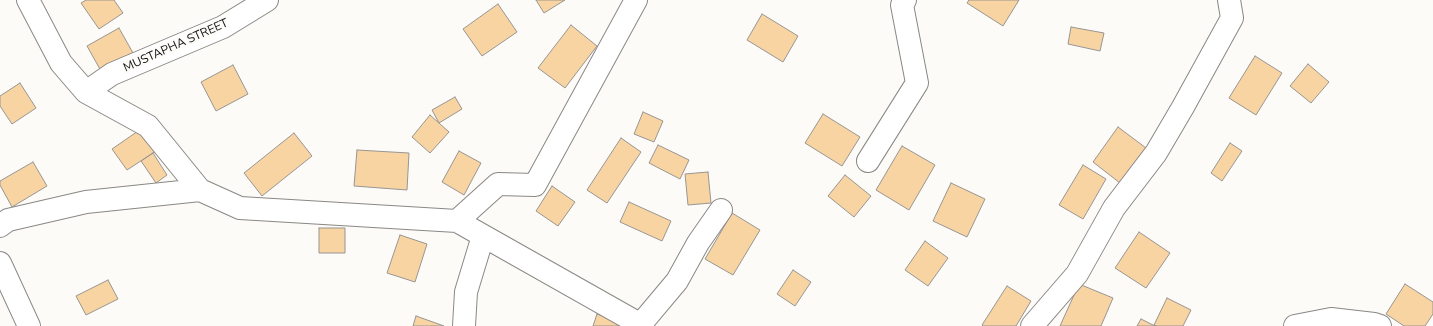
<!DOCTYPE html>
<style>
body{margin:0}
canvas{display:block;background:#fdfbf8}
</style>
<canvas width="1433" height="326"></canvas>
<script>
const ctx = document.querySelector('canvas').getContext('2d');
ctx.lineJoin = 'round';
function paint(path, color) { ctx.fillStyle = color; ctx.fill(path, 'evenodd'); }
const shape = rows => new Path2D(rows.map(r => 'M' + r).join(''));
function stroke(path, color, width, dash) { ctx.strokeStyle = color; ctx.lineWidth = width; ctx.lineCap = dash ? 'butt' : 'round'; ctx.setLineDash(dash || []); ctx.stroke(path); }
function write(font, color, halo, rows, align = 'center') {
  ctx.font = font + ' "Nunito Sans",sans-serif'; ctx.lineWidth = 4; ctx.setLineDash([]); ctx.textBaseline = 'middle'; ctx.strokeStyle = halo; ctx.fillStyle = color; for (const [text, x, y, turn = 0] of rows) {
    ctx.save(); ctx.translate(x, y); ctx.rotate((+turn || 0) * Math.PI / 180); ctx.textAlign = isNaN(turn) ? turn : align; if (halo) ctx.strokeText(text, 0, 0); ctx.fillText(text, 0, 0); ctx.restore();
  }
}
const building = shape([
 [86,0,114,0,123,13,99,29,81,3,86,0],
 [536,0,565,0,544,13,536,0],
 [969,0,1019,0,1003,26,967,3,969,0],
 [498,4,517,32,482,56,463,29,498,4],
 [762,14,798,36,783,62,747,40,762,14],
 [571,25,597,46,565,88,538,68,571,25],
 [1071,27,1104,33,1100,51,1068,44,1071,27],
 [119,28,133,53,101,71,87,46,119,28],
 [1255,56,1282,73,1256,115,1229,98,1255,56],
 [1308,64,1329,82,1311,103,1290,86,1308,64],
 [233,65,248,94,216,111,201,82,233,65],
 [20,83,36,108,12,124,0,106,0,96,20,83],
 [455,97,462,109,439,123,432,110,455,97],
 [643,112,663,121,654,142,634,134,643,112],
 [823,114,860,137,842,166,805,143,823,114],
 [430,115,449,132,430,153,412,137,430,115],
 [1118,127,1146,148,1120,183,1093,162,1118,127],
 [141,129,156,151,127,170,112,149,141,129],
 [294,133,312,156,262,196,244,173,294,133],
 [621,138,641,152,607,203,587,190,621,138],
 [1230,143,1242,151,1222,181,1211,173,1230,143],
 [658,145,689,160,680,179,649,163,658,145],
 [902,146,935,165,909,210,876,190,902,146],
 [357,150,409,153,407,190,354,186,357,150],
 [459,151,481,163,464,195,442,182,459,151],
 [153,153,167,175,156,183,141,161,153,153],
 [33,162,47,186,12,207,0,185,0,181,33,162],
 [1083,165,1106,179,1083,219,1059,205,1083,165],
 [708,172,711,203,688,205,685,174,708,172],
 [845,175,871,196,854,217,828,196,845,175],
 [951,183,985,199,967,237,933,221,951,183],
 [552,186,575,202,558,226,536,211,552,186],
 [629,202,671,221,662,241,620,222,629,202],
 [732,213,760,230,733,275,705,259,732,213],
 [319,228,345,228,345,253,319,253,319,228],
 [1139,232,1170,253,1146,288,1115,268,1139,232],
 [400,235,427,244,415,282,387,273,400,235],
 [925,241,948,258,928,286,905,270,925,241],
 [793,270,811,282,795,306,777,294,793,270],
 [108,280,118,299,86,315,76,296,108,280],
 [1079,284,1113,298,1101,326,1060,326,1079,284],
 [1405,284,1433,302,1433,314,1425,326,1404,326,1386,314,1405,284],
 [1007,286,1031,301,1016,326,983,326,982,325,1007,286],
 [1167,298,1191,310,1183,326,1157,326,1154,325,1167,298],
 [597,314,631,326,593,326,597,314],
 [416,316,444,326,413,326,416,316],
 [1141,319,1155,326,1137,326,1141,319]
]);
const minor = shape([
 [28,0,61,63,86,92,148,126,200,190,240,208,457,221,643,326],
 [86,92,112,74,223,27,267,0],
 [868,161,917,83,902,5,905,0],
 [457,221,498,184,535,185,636,0],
 [0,226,8,220,86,202,200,190],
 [0,263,29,326],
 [640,325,677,281,698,243,721,210],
 [464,326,466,292,483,236],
 [1032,326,1077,274,1114,208,1156,153,1183,107,1232,18,1229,0],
 [1295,326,1331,319,1374,324,1380,326]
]);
const streetNames = [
 ["MUSTAPHA STREET",176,46,-24]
];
paint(building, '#f9d4a3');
stroke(building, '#979592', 1);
stroke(minor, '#8a8885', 24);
stroke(minor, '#fff', 22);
write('12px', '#0e0d0c', '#fdfbf8', streetNames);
</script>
